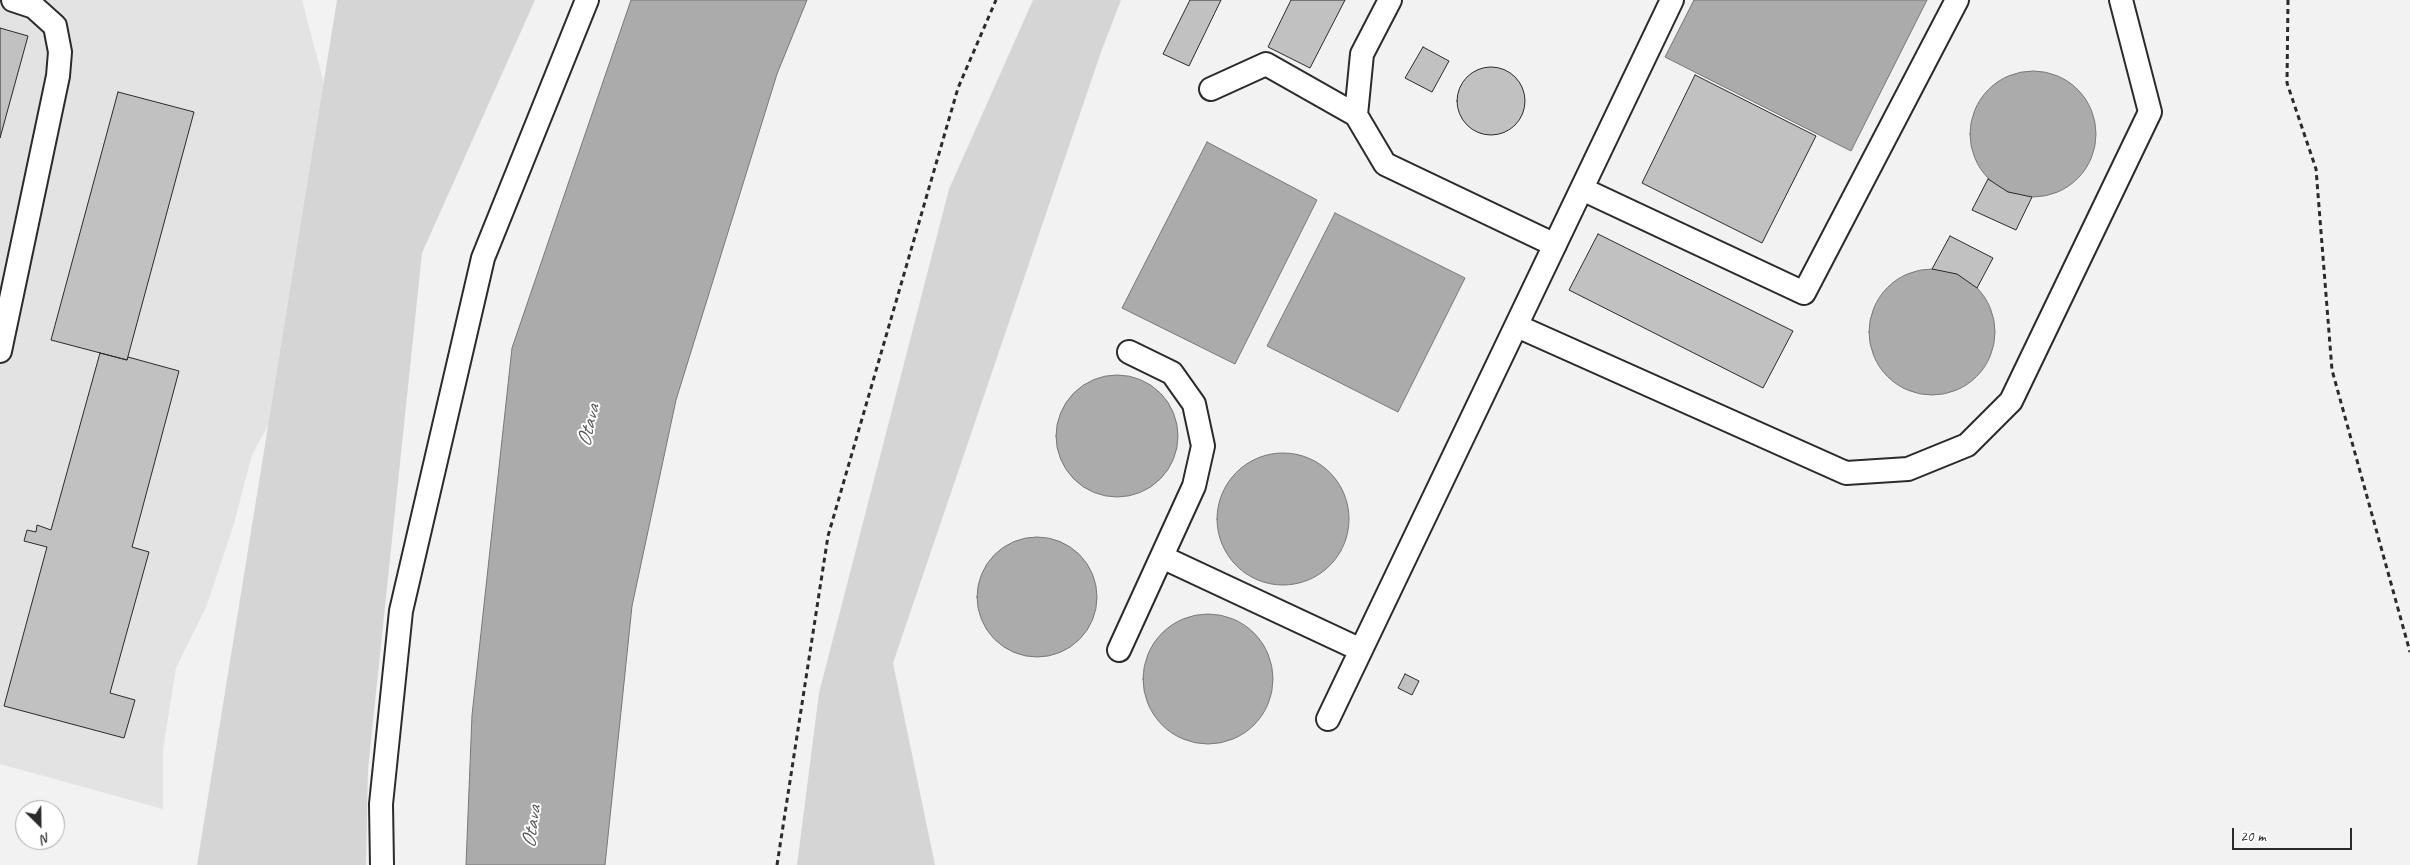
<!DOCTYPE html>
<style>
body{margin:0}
#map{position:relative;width:2410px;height:865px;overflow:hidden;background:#f2f2f2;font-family:Caveat,sans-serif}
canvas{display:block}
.north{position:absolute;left:15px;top:800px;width:50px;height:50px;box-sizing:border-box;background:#fff;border:1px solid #aaa;border-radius:50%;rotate:157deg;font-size:14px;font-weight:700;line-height:20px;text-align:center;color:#2b2b2b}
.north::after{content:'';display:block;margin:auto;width:18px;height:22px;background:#2b2b2b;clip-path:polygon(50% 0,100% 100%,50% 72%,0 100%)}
.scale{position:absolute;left:2232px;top:828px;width:120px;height:22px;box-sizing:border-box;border:2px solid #2b2b2b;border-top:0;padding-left:6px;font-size:15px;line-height:18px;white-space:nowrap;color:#2b2b2b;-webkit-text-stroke:4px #fff;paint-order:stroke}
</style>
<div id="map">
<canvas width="2410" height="865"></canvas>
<div class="north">N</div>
<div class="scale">20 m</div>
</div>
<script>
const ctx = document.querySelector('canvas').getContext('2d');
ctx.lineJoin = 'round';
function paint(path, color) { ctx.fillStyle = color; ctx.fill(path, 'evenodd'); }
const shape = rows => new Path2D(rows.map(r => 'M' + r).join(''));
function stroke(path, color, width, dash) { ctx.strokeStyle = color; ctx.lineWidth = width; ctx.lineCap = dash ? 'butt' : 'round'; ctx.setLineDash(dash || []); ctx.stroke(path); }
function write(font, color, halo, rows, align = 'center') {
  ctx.font = font + ' Caveat,sans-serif'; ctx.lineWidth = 4; ctx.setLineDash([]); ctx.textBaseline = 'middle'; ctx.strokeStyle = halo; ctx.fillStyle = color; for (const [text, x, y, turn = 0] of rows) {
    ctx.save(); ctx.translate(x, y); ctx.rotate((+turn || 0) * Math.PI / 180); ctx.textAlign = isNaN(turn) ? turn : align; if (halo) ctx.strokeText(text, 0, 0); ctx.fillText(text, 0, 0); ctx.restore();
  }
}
const built = shape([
 [0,0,302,0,324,84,282,399,252,455,233,527,207,605,176,668,163,750,163,809,0,764]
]);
const green = shape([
 [337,0,535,0,422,253,368,769,366,865,197,865],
 [1033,0,1121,0,1101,52,893,663,935,865,797,865,819,693,949,189]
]);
const water = shape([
 [631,0,807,0,777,74,676,400,632,606,605,865,466,865,472,715,512,348,631,0],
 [1694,0,1927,0,1851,151,1665,57,1694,0],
 '1970 134a63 63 0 1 1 126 0a63 63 0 1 1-126 0Z',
 [1207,142,1317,200,1235,364,1122,308,1207,142],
 [1335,213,1465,278,1398,412,1267,346,1335,213],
 '1869 332a63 63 0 1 1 126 0a63 63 0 1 1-126 0Z',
 '1056 436a61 61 0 1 1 122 0a61 61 0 1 1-122 0Z',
 '1217 519a66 66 0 1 1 132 0a66 66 0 1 1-132 0Z',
 '977 597a60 60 0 1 1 120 0a60 60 0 1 1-120 0Z',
 '1143 679a65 65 0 1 1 130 0a65 65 0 1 1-130 0Z'
]);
const building = shape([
 [1190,0,1221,0,1189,66,1163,54,1190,0],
 [1291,0,1345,0,1310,68,1268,47,1291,0],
 [0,28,28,36,0,138,0,28],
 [1423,47,1449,61,1432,92,1405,78,1423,47],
 '1457 101a34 34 0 1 1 68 0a34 34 0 1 1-68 0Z',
 [1695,75,1816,136,1762,243,1642,183,1695,75],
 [118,92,194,112,127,360,51,340,118,92],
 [1988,179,2008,192,2032,197,2016,230,1972,210,1988,179],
 [1598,234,1793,331,1763,388,1569,290,1598,234],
 [1950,236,1993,258,1977,288,1957,274,1932,269,1950,236],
 [100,353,127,360,128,357,179,371,132,547,149,552,110,693,135,700,124,738,4,706,47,547,24,541,27,530,36,532,37,525,51,530,100,353],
 [1405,674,1419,681,1412,695,1398,688,1405,674]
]);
const path = shape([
 [2288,0,2287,83,2316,169,2332,370,2410,652],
 [777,865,828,536,958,88,996,0]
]);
const lane = shape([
 [1390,0,1362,54,1356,115,1385,164,1555,245],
 [1211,89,1266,64,1356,115],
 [1582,189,1804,293,1957,0],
 [1517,326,1846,473,1908,469,1967,445,2011,401,2150,112,2121,0],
 [0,351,58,76,60,52,55,26,34,7,13,0],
 [1162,557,1361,650],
 [1119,650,1194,486,1203,446,1194,404,1172,373,1129,352],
 [1328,719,1672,0],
 [382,865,381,804,401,611,483,258,587,0]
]);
const waterNames = [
 ["Otava",589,426,-77],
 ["Otava",532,827,-82]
];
paint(built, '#e3e3e3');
paint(green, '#d5d5d5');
paint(water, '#ababab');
stroke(water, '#787878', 1);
paint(building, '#c1c1c1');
stroke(building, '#2b2b2b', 1);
stroke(lane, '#2b2b2b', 26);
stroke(path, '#2b2b2b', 3, [5, 4]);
stroke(lane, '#fff', 22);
write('italic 21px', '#585858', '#fff', waterNames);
</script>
